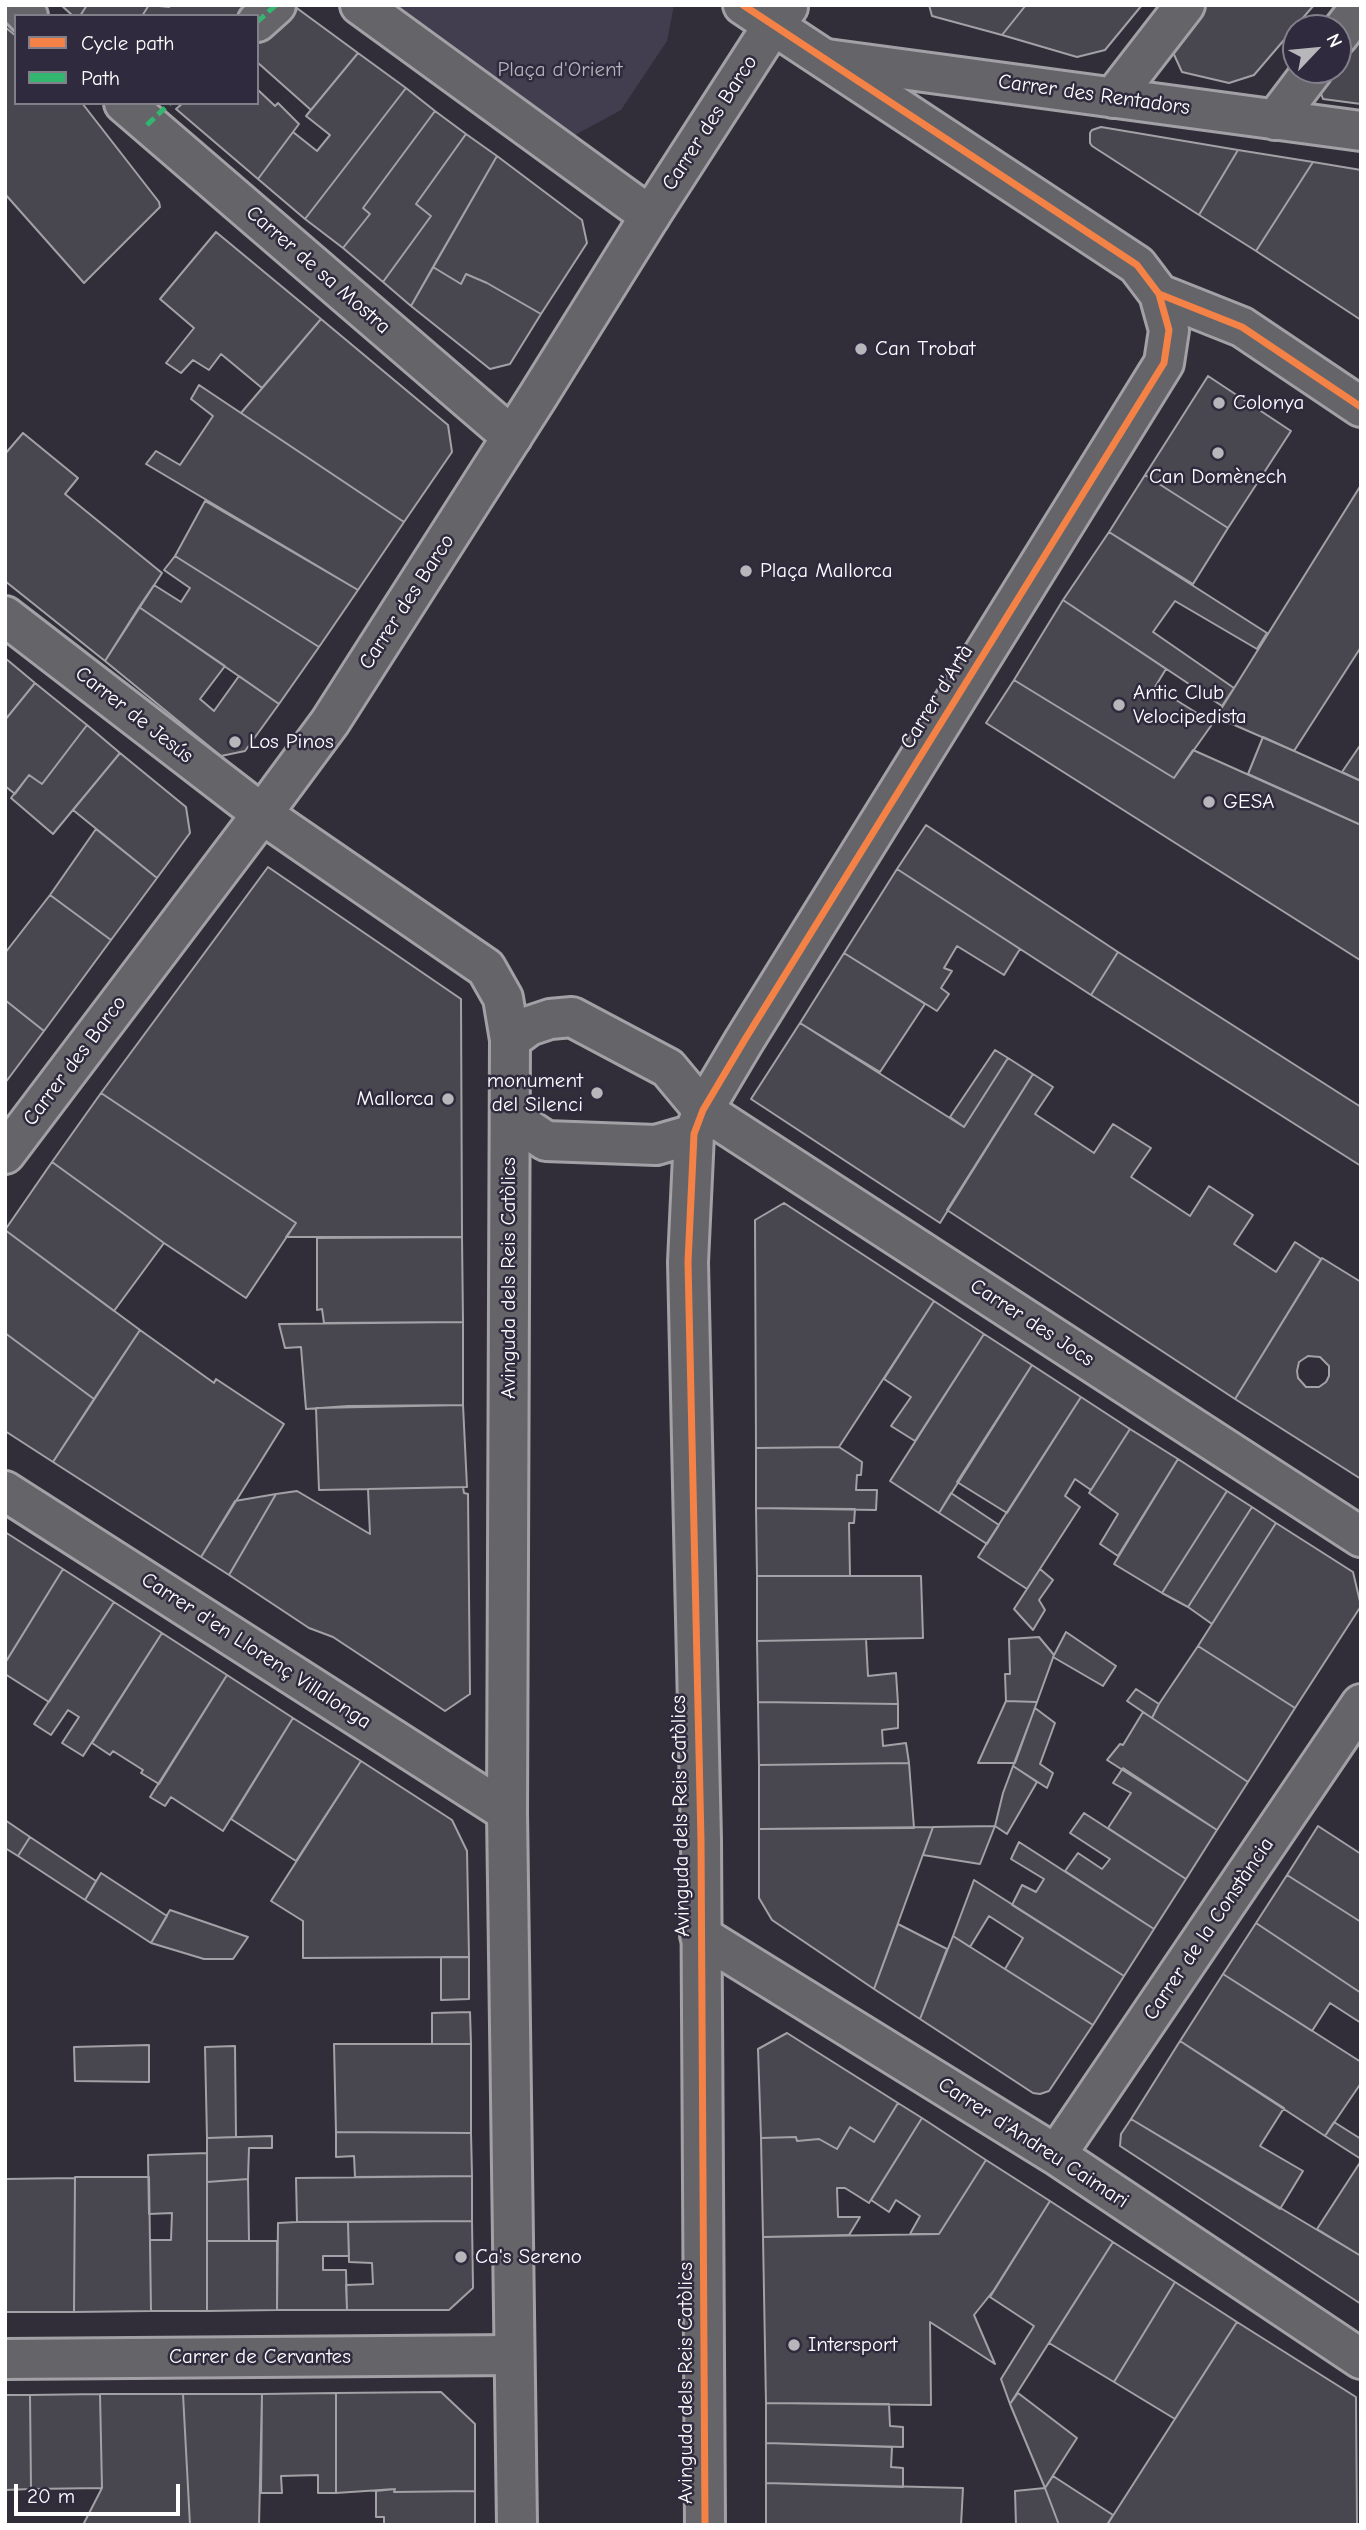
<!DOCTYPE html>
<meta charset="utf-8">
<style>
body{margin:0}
#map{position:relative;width:1366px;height:2530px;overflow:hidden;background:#312e39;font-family:"Comic Neue",sans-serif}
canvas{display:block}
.frame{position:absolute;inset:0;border:7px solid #fff;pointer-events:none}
.legend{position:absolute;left:14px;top:14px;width:245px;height:91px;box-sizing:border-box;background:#2f2a3d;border:2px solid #827f8b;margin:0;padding:9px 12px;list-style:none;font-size:21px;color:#fff}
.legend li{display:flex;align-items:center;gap:14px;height:35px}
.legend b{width:35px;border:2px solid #827f8b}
.north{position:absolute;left:1282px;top:14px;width:70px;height:70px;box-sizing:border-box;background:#2f2a3d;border:2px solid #827f8b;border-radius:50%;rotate:64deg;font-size:19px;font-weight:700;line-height:28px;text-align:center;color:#fff}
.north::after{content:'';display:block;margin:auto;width:24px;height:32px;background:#b7b6ba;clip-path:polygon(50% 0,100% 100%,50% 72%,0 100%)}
.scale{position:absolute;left:14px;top:2484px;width:166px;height:32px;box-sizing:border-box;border:4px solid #fff;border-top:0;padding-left:9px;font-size:21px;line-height:24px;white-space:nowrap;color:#fff;-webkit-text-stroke:5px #2f2a3d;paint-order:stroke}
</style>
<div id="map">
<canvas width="1366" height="2530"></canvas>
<div class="frame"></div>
<ul class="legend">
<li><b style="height:9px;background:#f48246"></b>Cycle path</li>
<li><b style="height:9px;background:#33b770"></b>Path</li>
</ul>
<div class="north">N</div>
<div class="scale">20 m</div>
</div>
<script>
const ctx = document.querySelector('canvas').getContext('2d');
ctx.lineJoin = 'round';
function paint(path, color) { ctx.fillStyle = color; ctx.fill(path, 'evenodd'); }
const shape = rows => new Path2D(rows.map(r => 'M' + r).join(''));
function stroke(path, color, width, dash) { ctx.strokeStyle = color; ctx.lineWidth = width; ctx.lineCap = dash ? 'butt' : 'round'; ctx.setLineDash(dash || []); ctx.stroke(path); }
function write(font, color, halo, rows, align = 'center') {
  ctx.font = font + ' "Comic Neue",sans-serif'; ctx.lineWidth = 5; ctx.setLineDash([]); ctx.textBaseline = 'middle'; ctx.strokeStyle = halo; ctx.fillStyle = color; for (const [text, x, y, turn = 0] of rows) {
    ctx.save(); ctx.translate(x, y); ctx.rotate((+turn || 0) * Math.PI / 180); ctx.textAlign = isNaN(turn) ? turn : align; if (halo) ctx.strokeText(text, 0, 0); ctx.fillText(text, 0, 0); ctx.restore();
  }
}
const green = shape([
 [360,5,674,5,667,41,621,110,555,146]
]);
const building = shape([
 [61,5,87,5,80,16,73,16,61,5],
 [87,5,149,5,142,16,80,16,87,5],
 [149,5,169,7,170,5,255,5,244,16,142,16,149,5],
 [929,5,1026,5,1002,35,932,16,929,5],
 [1026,5,1142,5,1105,50,1077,57,1002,35,1026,5],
 [1205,5,1314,5,1254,75,1229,83,1182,72,1171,48,1205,5],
 [294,6,358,53,311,110,257,62,257,37,294,6],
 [1361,21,1361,104,1323,99,1315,77,1321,70,1338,70,1338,49,1361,21],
 [5,27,16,36,16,103,82,103,159,202,160,207,84,283,5,194,5,27],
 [358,53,406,88,305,219,258,179,293,132,317,151,330,135,306,116,358,53],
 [406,88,435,111,363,208,370,214,343,248,305,219,406,88],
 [257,89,275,106,278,103,299,124,258,179,176,109,183,103,257,103,257,89],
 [435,111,466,134,416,204,431,216,383,282,343,248,370,214,363,208,435,111],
 [1101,127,1238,150,1199,215,1092,146,1090,143,1090,133,1092,130,1101,127],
 [466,134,497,156,411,306,383,282,431,216,416,204,466,134],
 [1238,150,1313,162,1256,251,1199,215,1238,150],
 [497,156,582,220,587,243,541,314,487,283,466,274,461,284,433,267,497,156],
 [1313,162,1361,170,1361,320,1256,251,1313,162],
 [216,232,321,319,262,388,221,354,209,370,193,360,181,373,166,363,194,328,160,299,216,232],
 [433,267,461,284,466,274,487,283,541,314,510,364,490,369,411,306,433,267],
 [321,319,448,425,452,452,404,522,241,413,321,319],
 [1208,376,1291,431,1228,528,1145,475,1208,376],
 [199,385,404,522,358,590,146,464,156,451,180,465,213,416,191,399,199,385],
 [23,433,78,478,65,494,162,573,105,661,5,581,5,454,23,433],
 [1145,475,1228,528,1193,584,1109,532,1145,475],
 [1361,485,1361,647,1294,751,1216,717,1361,485],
 [205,501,358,590,319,647,175,556,205,501],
 [1109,532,1267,633,1257,649,1175,601,1153,632,1234,688,1222,706,1063,600,1109,532],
 [175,556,319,647,279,704,139,607,154,585,181,602,190,588,164,570,175,556],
 [1063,600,1166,669,1155,687,1213,723,1174,778,1014,680,1063,600],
 [139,607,225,666,200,699,214,711,239,676,279,704,245,751,221,756,105,661,139,607],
 [5,658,35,683,5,720,5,658],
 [1014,680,1174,778,1193,750,1361,825,1360,960,986,723,1014,680],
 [35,683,87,725,42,784,29,775,15,794,5,786,5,720,35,683],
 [87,725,120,753,53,834,11,798,29,775,42,784,87,725],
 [1263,737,1361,781,1361,825,1248,774,1263,737],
 [1361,744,1361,781,1342,772,1361,744],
 [120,753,186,807,190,833,157,878,73,810,120,753],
 [926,825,1118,952,1091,995,897,869,926,825],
 [96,829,157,878,111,940,50,895,96,829],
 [268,867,461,999,462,1237,286,1237,296,1223,101,1093,268,867],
 [897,869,1020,949,1004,975,957,946,944,968,952,971,941,988,949,994,937,1011,844,953,897,869],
 [50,895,111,940,44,1031,5,1000,5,953,50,895],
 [1118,952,1361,1107,1361,1166,1091,995,1118,952],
 [844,953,925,1004,880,1072,800,1023,844,953],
 [5,1000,44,1031,5,1083,5,1000],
 [800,1023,964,1127,1008,1058,1033,1074,940,1223,751,1099,800,1023],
 [995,1050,1008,1058,964,1127,950,1117,995,1050],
 [1033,1074,1053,1087,1035,1114,1094,1153,1113,1124,1151,1148,1131,1177,1190,1216,1209,1186,1253,1215,1234,1244,1276,1272,1295,1242,1321,1259,1235,1399,947,1210,1033,1074],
 [101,1093,296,1223,246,1298,164,1243,52,1162,101,1093],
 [52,1162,164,1243,114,1311,5,1230,52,1162],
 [784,1203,934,1301,839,1447,756,1448,755,1220,784,1203],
 [5,1230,140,1330,94,1399,5,1333,5,1230],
 [462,1237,463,1322,324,1323,322,1309,317,1310,317,1238,462,1237],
 [1322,1258,1361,1282,1361,1479,1235,1399,1322,1258],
 [1308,1356,1320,1357,1329,1366,1329,1376,1326,1382,1319,1387,1306,1387,1298,1378,1297,1371,1299,1362,1308,1356],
 [934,1301,984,1334,915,1441,891,1426,911,1397,884,1379,934,1301],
 [463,1322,463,1405,348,1406,306,1409,301,1347,285,1348,279,1324,463,1322],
 [140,1330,214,1383,216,1379,284,1424,201,1557,53,1462,140,1330],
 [5,1333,94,1399,53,1462,5,1431,5,1333],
 [984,1334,1032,1365,939,1513,890,1481,984,1334],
 [1032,1365,1081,1397,1007,1513,957,1482,1032,1365],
 [1081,1397,1130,1429,1091,1490,1075,1479,1065,1496,1080,1507,1027,1589,978,1557,1081,1397],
 [463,1405,467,1487,319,1490,316,1408,463,1405],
 [1130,1429,1178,1459,1118,1556,1100,1544,1118,1514,1089,1493,1130,1429],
 [839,1447,862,1462,861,1475,857,1475,856,1490,877,1490,876,1510,756,1508,756,1448,839,1447],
 [1178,1459,1227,1491,1162,1593,1114,1564,1178,1459],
 [463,1487,464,1493,468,1494,470,1694,445,1711,333,1637,309,1628,229,1575,276,1494,297,1491,370,1534,368,1489,463,1487],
 [1227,1491,1252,1507,1188,1607,1162,1593,1227,1491],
 [951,1493,999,1525,987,1544,939,1513,951,1493],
 [276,1494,229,1575,201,1557,235,1501,276,1494],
 [1252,1507,1276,1523,1212,1624,1188,1607,1252,1507],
 [756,1508,855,1509,854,1523,849,1523,850,1576,757,1576,756,1508],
 [1276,1523,1353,1572,1361,1606,1295,1708,1198,1646,1276,1523],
 [5,1532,63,1569,7,1660,5,1659,5,1532],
 [63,1569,114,1602,49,1702,5,1674,5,1663,63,1569],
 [1040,1569,1053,1580,1039,1600,1045,1610,1033,1630,1014,1609,1040,1569],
 [757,1576,921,1576,923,1638,757,1641,757,1576],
 [114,1602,162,1633,83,1756,62,1743,79,1717,68,1710,51,1735,34,1724,114,1602],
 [1066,1632,1116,1666,1103,1686,1053,1657,1066,1632],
 [162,1633,227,1675,159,1784,141,1773,143,1770,113,1751,110,1755,92,1743,162,1633],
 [1039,1637,1054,1655,1037,1702,1006,1701,1005,1674,1010,1674,1009,1639,1039,1637],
 [866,1639,868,1676,896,1673,898,1704,758,1702,757,1641,866,1639],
 [1198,1646,1295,1708,1248,1782,1152,1718,1159,1704,1198,1646],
 [227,1675,293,1718,223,1831,171,1797,165,1806,150,1797,227,1675],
 [1136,1689,1159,1704,1152,1718,1127,1701,1136,1689],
 [1006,1701,1037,1702,1015,1763,978,1763,1006,1701],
 [758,1702,898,1704,898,1728,882,1730,883,1746,906,1743,909,1763,759,1765,758,1702],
 [1035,1708,1055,1723,1040,1764,1053,1773,1047,1788,1013,1766,1035,1708],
 [1143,1712,1248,1782,1217,1830,1107,1760,1120,1744,1123,1745,1143,1712],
 [293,1718,361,1761,296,1861,231,1819,293,1718],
 [361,1761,452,1820,467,1851,469,1957,303,1958,303,1921,271,1901,361,1761],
 [909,1763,914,1828,759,1829,759,1765,909,1763],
 [1013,1766,1037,1782,1007,1834,995,1826,1003,1793,1013,1766],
 [1123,1768,1217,1830,1186,1879,1108,1828,1131,1793,1113,1783,1123,1768],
 [1084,1813,1186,1879,1154,1929,1065,1871,1078,1853,1102,1869,1110,1859,1070,1833,1084,1813],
 [5,1820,30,1837,18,1856,5,1848,5,1820],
 [995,1826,980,1864,923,1855,933,1827,995,1826],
 [1318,1826,1361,1854,1361,1922,1287,1875,1318,1826],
 [933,1827,874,1989,772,1920,759,1898,759,1829,933,1827],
 [30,1837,96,1881,85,1900,18,1856,30,1837],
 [1019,1842,1154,1929,1124,1976,1012,1905,1022,1885,1036,1892,1044,1879,1011,1859,1019,1842],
 [101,1873,167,1916,151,1943,85,1900,101,1873],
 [1287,1875,1361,1922,1361,1993,1256,1923,1287,1875],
 [974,1880,1124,1976,1093,2025,1005,1969,1023,1938,989,1916,970,1947,953,1936,974,1880],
 [170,1910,248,1937,233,1959,204,1959,151,1943,170,1910],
 [1256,1923,1361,1993,1361,2023,1330,2003,1312,2031,1223,1974,1256,1923],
 [898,1924,947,1949,920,2019,874,1989,898,1924],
 [953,1936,1093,2025,1049,2091,1040,2094,1033,2093,920,2019,953,1936],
 [441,1957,469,1957,469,1999,441,2000,441,1957],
 [1223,1974,1361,2062,1361,2083,1325,2136,1180,2041,1223,1974],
 [470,2012,471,2044,432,2044,432,2013,470,2012],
 [787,2033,898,2103,874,2142,850,2127,837,2149,819,2139,797,2141,796,2137,761,2138,758,2049,787,2033],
 [1180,2041,1284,2108,1260,2146,1303,2171,1280,2209,1131,2119,1180,2041],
 [334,2044,471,2044,471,2133,336,2132,334,2044],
 [149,2045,149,2082,75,2081,74,2047,149,2045],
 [235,2046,236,2137,207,2138,205,2047,235,2046],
 [898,2103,922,2118,869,2203,845,2188,837,2188,838,2217,860,2217,849,2235,763,2237,761,2138,796,2137,797,2141,819,2139,837,2149,850,2127,874,2142,898,2103],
 [922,2118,986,2160,939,2234,910,2234,920,2216,896,2200,889,2212,871,2200,922,2118],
 [1131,2119,1361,2256,1361,2304,1120,2146,1121,2134,1131,2119],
 [1334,2122,1361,2139,1361,2159,1325,2136,1334,2122],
 [336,2132,471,2133,472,2176,355,2177,354,2156,336,2157,336,2132],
 [272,2136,272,2148,249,2148,248,2179,207,2182,207,2138,272,2136],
 [207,2153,207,2311,151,2311,150,2240,171,2240,172,2213,149,2214,148,2155,207,2153],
 [986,2160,1050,2201,994,2290,974,2315,995,2364,930,2322,931,2405,766,2403,763,2237,939,2234,986,2160],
 [1361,2161,1361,2256,1317,2229,1361,2161],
 [472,2176,472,2221,297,2222,296,2178,472,2176],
 [75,2177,149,2177,151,2311,74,2312,75,2177],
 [75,2178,74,2312,5,2312,5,2179,75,2178],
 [248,2179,249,2241,207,2241,207,2182,248,2179],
 [1050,2201,1113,2242,1010,2404,1001,2379,1034,2326,990,2297,1050,2201],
 [472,2221,473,2288,449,2310,347,2310,346,2285,373,2284,372,2263,349,2262,348,2222,472,2221],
 [297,2222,348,2222,349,2256,323,2256,323,2270,346,2270,347,2310,277,2310,278,2223,297,2222],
 [207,2241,277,2241,277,2310,207,2311,207,2241],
 [1113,2242,1175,2282,1114,2382,1049,2343,1113,2242],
 [1175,2282,1237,2322,1175,2419,1114,2382,1175,2282],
 [1237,2322,1356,2397,1357,2525,1107,2525,1237,2322],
 [441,2392,475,2424,475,2491,394,2492,395,2489,336,2493,336,2393,441,2392],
 [336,2393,336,2493,318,2493,318,2475,281,2476,282,2493,261,2493,262,2394,336,2393],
 [1018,2393,1077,2438,1045,2488,1010,2404,1018,2393],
 [100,2394,102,2488,31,2489,30,2395,100,2394],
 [100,2394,183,2394,190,2525,83,2525,102,2488,100,2394],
 [183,2394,262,2394,259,2525,190,2525,183,2394],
 [5,2395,30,2395,31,2489,5,2490,5,2395],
 [766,2403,889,2404,890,2426,903,2427,903,2447,766,2443,766,2403],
 [766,2443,892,2447,891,2467,903,2468,903,2487,766,2483,766,2443],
 [1053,2476,1113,2515,1107,2525,1059,2525,1045,2488,1053,2476],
 [766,2483,963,2488,961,2525,766,2525,766,2483],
 [1045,2488,1059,2525,1016,2525,1015,2491,1045,2488],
 [395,2489,394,2492,475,2491,475,2525,384,2525,384,2517,376,2517,376,2491,395,2489]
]);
const street = shape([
 [17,5,28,16],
 [360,5,650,216],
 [743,5,773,25],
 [257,22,276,5],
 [1338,36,1361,6],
 [827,59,1361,131],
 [1113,98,1185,5],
 [124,103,512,437],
 [1275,120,1313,70],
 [5,616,262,814,5,1154],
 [510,1040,529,1026,550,1019,572,1017,668,1068,703,1110,1361,1537],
 [511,1108,525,1127,546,1141,656,1145,694,1134],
 [5,1491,507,1812],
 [700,1935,1056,2155,1361,2359],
 [1056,2155,1361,1704],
 [5,2359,514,2355]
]);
const secondary = shape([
 [1159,294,1242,327,1361,407],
 [517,2525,507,1812,510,1040,503,998,486,968,262,814,330,722,538,396,650,216,773,25,788,7],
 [705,2525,701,1840,688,1262,694,1134,703,1110,744,1041,1164,363,1169,330,1159,294,1137,265,773,25]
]);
const quiet = shape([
 [257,22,276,5],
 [147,125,170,103]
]);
const cycleway = shape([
 [1159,294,1242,327,1361,407],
 [705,2525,701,1840,688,1262,694,1134,703,1110,744,1041,1164,363,1169,330,1159,294,1137,265,743,5]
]);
const markers = [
 [861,349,7,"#b7b6ba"],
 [1219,403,7,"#b7b6ba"],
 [1218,453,7,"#b7b6ba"],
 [746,571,7,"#b7b6ba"],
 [1119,705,7,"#b7b6ba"],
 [235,742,7,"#b7b6ba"],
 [1209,802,7,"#b7b6ba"],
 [597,1093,7,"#b7b6ba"],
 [448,1099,7,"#b7b6ba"],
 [461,2257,7,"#b7b6ba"],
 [794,2345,7,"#b7b6ba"]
];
const parkNames = [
 ["Plaça d'Orient",560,70]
];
const streetNames = [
 ["Carrer des Rentadors",1094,95,8],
 ["Carrer des Barco",710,123,-57],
 ["Carrer de sa Mostra",318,270,41],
 ["Carrer des Barco",407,602,-57],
 ["Carrer d'Artà",937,697,-58],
 ["Carrer de Jesús",134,715,38],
 ["Carrer des Barco",75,1061,-53],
 ["Avinguda dels Reis Catòlics",509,1278,-90],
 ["Carrer des Jocs",1032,1323,33],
 ["Carrer d'en Llorenç Villalonga",256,1651,33],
 ["Avinguda dels Reis Catòlics",681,1816,-91],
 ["Carrer de la Constància",1209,1929,-56],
 ["Carrer d'Andreu Caimari",1033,2143,33],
 ["Carrer de Cervantes",260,2357],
 ["Avinguda dels Reis Catòlics",686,2383,-90]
];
const poiNames = [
 ["Can Trobat",875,349],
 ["Colonya",1233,403],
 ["Can Domènech",1218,477,"center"],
 ["Plaça Mallorca",760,571],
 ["Antic Club",1133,693],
 ["Velocipedista",1133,717],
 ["Los Pinos",249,742],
 ["GESA",1223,802],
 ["monument",583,1081,"right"],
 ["del Silenci",583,1105,"right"],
 ["Mallorca",434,1099,"right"],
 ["Ca's Sereno",475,2257],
 ["Intersport",808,2345]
];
paint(green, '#433e4f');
paint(building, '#48464e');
stroke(building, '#a2a1a6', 2);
stroke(street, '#a2a1a6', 44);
stroke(secondary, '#a2a1a6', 44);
stroke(street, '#656469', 38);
stroke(secondary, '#656469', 38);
stroke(quiet, '#33b770', 5, [10, 5]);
stroke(cycleway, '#f48246', 7);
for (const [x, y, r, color] of markers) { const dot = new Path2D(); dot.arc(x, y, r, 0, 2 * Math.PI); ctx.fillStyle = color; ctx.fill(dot); stroke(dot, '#2f2a3d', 2.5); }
write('21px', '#b5b3ba', '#2f2a3d', parkNames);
write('21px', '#fff', '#2f2a3d', streetNames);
write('21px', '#fff', '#2f2a3d', poiNames, 'left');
</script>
